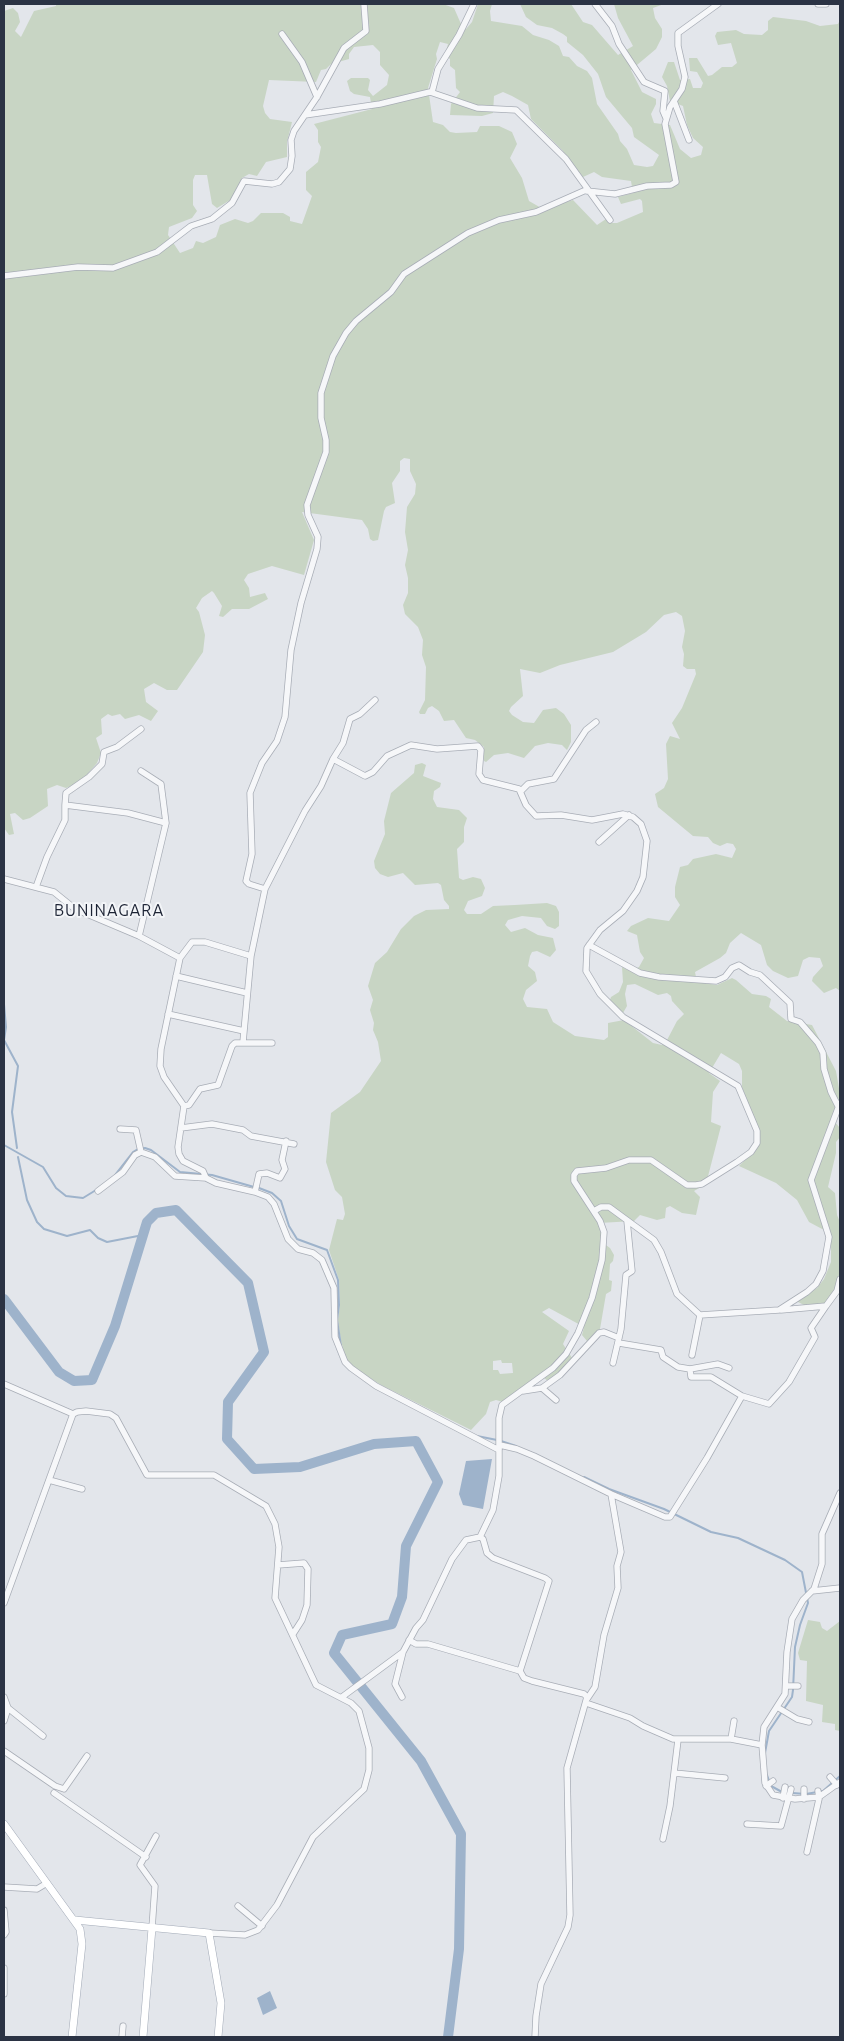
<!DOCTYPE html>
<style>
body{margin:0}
#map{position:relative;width:844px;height:2041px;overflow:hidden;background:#e3e6eb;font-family:Ubuntu,sans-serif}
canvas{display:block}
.frame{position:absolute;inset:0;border:5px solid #2b3344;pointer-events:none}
</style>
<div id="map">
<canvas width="844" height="2041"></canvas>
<div class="frame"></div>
</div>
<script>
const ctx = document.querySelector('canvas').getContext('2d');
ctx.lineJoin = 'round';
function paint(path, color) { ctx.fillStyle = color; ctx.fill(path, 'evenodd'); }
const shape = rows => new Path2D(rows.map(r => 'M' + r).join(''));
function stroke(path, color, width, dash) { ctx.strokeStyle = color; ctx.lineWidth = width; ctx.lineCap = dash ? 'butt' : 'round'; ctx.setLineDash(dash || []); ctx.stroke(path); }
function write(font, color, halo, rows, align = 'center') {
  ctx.font = font + ' Ubuntu,sans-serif'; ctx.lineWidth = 4; ctx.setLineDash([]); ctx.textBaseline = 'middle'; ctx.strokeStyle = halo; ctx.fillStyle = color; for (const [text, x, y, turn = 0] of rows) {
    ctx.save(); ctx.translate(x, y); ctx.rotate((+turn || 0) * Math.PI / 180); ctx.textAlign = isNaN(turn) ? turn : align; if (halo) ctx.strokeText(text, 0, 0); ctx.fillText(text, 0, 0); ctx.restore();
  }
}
const green = shape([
 [56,4,443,4,454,8,461,24,466,29,472,22,478,4,492,4,490,11,491,21,522,26,533,35,549,40,559,46,563,56,569,57,577,66,587,71,592,78,597,104,618,134,620,141,627,149,634,165,647,167,653,166,659,155,634,137,632,128,606,97,598,74,583,55,567,42,567,37,563,34,552,28,537,25,526,17,520,4,571,4,583,22,592,25,618,55,633,46,618,18,614,4,664,4,653,8,655,18,662,29,662,37,656,49,631,70,642,92,656,99,656,104,651,114,654,123,670,125,680,149,691,158,701,155,703,147,693,138,687,125,683,106,670,101,667,86,662,77,668,62,674,62,680,80,690,79,693,88,701,88,703,83,697,72,690,71,689,58,697,58,708,76,712,75,722,67,732,67,737,63,731,43,718,45,715,36,717,32,736,30,744,34,762,35,768,30,768,21,773,17,806,21,820,26,838,24,840,20,840,991,836,988,824,993,812,981,813,977,823,966,820,958,809,957,803,960,798,976,788,978,773,971,767,965,761,945,741,933,730,943,726,953,720,958,695,972,697,982,717,985,732,978,736,980,752,994,766,996,771,999,769,1007,787,1021,812,1025,836,1071,840,1094,834,1121,840,1128,840,1137,836,1142,836,1153,828,1187,835,1193,837,1215,840,1222,840,1272,834,1292,824,1304,804,1305,796,1301,817,1288,824,1279,831,1262,831,1239,824,1230,809,1222,797,1200,776,1183,739,1166,758,1147,757,1127,742,1087,742,1071,739,1064,721,1053,709,1073,720,1081,713,1092,711,1122,721,1126,706,1184,694,1191,700,1197,696,1215,682,1213,670,1206,666,1208,665,1218,657,1220,640,1215,634,1221,599,1223,603,1243,610,1248,614,1255,613,1261,610,1264,609,1280,612,1281,611,1291,606,1294,600,1329,587,1341,582,1335,584,1327,549,1308,542,1312,569,1331,563,1344,572,1358,559,1375,548,1381,540,1375,503,1402,496,1400,490,1402,486,1414,471,1430,381,1385,353,1367,346,1359,341,1341,338,1320,340,1305,339,1280,329,1250,337,1219,343,1220,345,1214,342,1197,335,1190,326,1162,331,1113,360,1092,381,1061,378,1042,373,1030,374,1023,370,1010,373,1000,368,986,375,963,387,952,401,929,414,916,426,910,449,909,449,906,444,900,441,885,438,883,415,885,403,873,388,877,380,874,375,868,374,861,385,834,384,821,391,793,414,773,415,765,422,763,426,765,423,776,441,783,440,787,434,791,433,799,437,807,459,810,467,818,464,827,464,842,457,849,459,878,463,880,473,877,481,879,485,888,482,896,468,901,464,910,467,914,481,914,493,906,515,905,547,903,556,906,559,912,559,926,555,929,547,926,541,918,522,916,508,920,505,925,511,932,525,928,538,935,553,938,556,950,550,957,537,951,532,952,530,956,528,966,535,972,537,981,526,990,523,999,527,1007,547,1009,553,1022,575,1036,604,1040,608,1037,608,1023,624,1020,653,1043,662,1045,666,1042,677,1021,684,1014,672,1001,671,996,667,993,658,995,635,984,627,985,625,994,627,1006,623,1013,610,1000,611,997,619,992,623,982,622,967,630,971,639,967,644,958,640,952,637,935,627,931,631,926,648,918,669,921,680,905,675,897,675,887,680,867,688,865,693,859,716,854,732,858,736,849,733,844,727,843,720,846,713,843,708,837,693,836,658,807,655,794,664,788,668,779,666,744,670,736,680,739,672,723,682,708,696,674,695,669,687,669,683,666,684,654,682,647,685,631,682,616,676,612,664,615,646,632,613,652,560,665,540,673,520,669,523,696,511,707,509,711,512,715,523,722,534,723,543,710,556,708,564,714,571,725,571,742,567,750,562,745,548,743,535,746,524,758,508,753,494,755,486,762,484,761,484,747,475,740,466,738,454,720,444,721,439,711,432,706,428,708,425,714,420,714,419,712,425,700,426,667,422,655,423,640,418,627,405,614,403,605,408,593,408,578,405,565,408,550,405,532,407,507,415,494,416,484,410,471,410,459,404,458,400,461,400,471,392,483,395,503,386,507,384,511,378,540,373,541,370,539,368,529,362,520,302,512,314,540,304,575,272,566,248,574,244,580,249,588,250,597,265,593,268,599,249,609,232,609,223,617,219,616,222,606,214,593,212,591,202,598,196,608,199,612,205,635,203,652,177,690,167,690,154,683,144,689,146,702,158,711,151,721,139,715,125,719,120,714,112,716,108,714,101,719,102,734,96,738,101,753,97,763,84,778,73,785,66,788,57,785,47,789,48,806,30,818,23,820,15,813,10,814,14,834,9,835,4,828,4,11,13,8,18,13,20,22,15,31,21,37,34,11,56,6],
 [440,42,448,44,445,55,450,59,450,66,455,70,456,88,460,92,451,104,450,115,482,116,493,113,494,96,503,92,512,96,528,105,531,119,562,150,583,177,594,172,602,177,631,181,633,193,618,197,621,204,640,199,642,201,643,212,617,223,612,223,606,219,597,225,573,200,543,209,529,201,522,178,510,158,517,144,512,132,499,126,480,126,477,132,456,133,450,132,443,125,433,122,428,88,437,59,436,54],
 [373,45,380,52,380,65,389,75,387,85,373,96,368,90,370,80,368,78,351,78,347,81,350,91,354,94,370,97,372,109,314,124,318,130,318,142,321,147,318,162,306,172,306,190,312,196,302,224,290,221,290,217,283,213,261,213,253,221,248,223,235,219,220,225,216,237,203,243,196,241,193,248,180,253,168,235,169,227,192,218,197,211,193,205,193,180,195,175,207,175,212,204,217,208,232,199,242,178,249,174,257,176,266,162,287,157,287,142,292,122,270,119,265,113,263,106,269,80,316,82,321,70,326,69,331,64,349,59,349,54,354,47],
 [501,1360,502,1363,512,1363,513,1373,500,1374,498,1370,493,1370,493,1361],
 [808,1620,820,1622,822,1628,827,1631,840,1621,840,1731,835,1730,835,1724,822,1722,823,1705,806,1701,807,1661,800,1660,798,1653]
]);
const water = shape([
 [492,1459,483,1509,463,1505,459,1494,466,1461],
 [270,1991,277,2008,263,2015,257,1998]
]);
const stream = shape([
 [4,1004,6,1027,4,1040,18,1066,12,1112,17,1148],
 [4,1145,43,1167,56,1188,66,1196,83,1198,96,1190],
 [18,1157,27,1200,37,1222,44,1229,67,1236,90,1230,98,1238,107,1242,143,1235],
 [115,1175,133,1152,138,1149,145,1148,151,1150,180,1172,212,1175,254,1187],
 [259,1188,272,1193,281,1201,289,1226,297,1239,327,1250,338,1280,339,1305,337,1320,341,1346],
 [477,1436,497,1440],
 [501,1441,516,1446],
 [584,1477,609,1489,664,1509,711,1532,738,1538,785,1560,802,1572,808,1603,800,1625,795,1647,793,1690,792,1697,769,1731,765,1753],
 [767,1775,771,1786,782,1792],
 [792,1793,806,1794,823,1791,840,1776]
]);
const river = shape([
 [4,1299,59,1372,74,1381,92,1380,115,1326,147,1222,156,1213,176,1210,248,1283,264,1352,228,1402,227,1439,254,1469,300,1467,374,1444,416,1441,438,1482,406,1546,402,1597,392,1624,342,1635,334,1653,421,1761,461,1834,459,1949,448,2037]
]);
const minor = shape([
 [595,4,612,26,619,44,644,82,665,91,663,111,666,118],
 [818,4,826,4],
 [282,34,302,62,317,97],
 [432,92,438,69,459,35,474,4],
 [674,101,689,140],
 [305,115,380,104,430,92,477,108,516,110,566,159,610,220],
 [587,191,615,194,647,186,671,185,676,182,665,124,670,107,682,89,685,77,678,46,678,33,718,4],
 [4,276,78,267,113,268,157,252,191,226,212,219,232,203,244,181,272,184,279,182,290,169,292,156,291,140,294,131,317,97,344,48,366,31,364,4],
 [333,759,343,743,350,719,360,714,375,700],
 [141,771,161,784,166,823],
 [521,791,528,784,554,779,586,730,596,722],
 [65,805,66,793,89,777,102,764,104,752,117,747,141,729],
 [599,842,629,815],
 [4,879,54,892,75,909,139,936,180,958],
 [36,887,47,857,65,820,65,805,128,813,166,823,139,936],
 [265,889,249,884,246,881,252,854,250,793,262,763,277,741,285,717,291,650,301,603,317,549,318,537,308,515,307,505,326,452,326,440,321,418,321,393,333,356,346,333,356,321,391,292,404,274,468,233,499,220,536,212,586,190],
 [589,945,640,973,659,977,716,981,725,977,732,968,739,965,750,972,760,975,790,1003,791,1019,800,1022,818,1043,823,1053,824,1069,831,1092,838,1106],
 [176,976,247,993],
 [168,1014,244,1031],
 [243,1042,251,956],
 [184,1106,189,1105,200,1089,218,1085,232,1046,235,1043,272,1043],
 [181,1128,212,1124,243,1130,251,1136,294,1144],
 [120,1129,136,1130,141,1152,155,1157,175,1176,206,1178],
 [286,1141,282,1160,285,1169,280,1178,267,1173,259,1174,255,1192,216,1183,206,1178,203,1171,183,1161,179,1154,178,1147,184,1106,164,1077,160,1066,161,1049,180,958,192,942,205,942,251,956,265,889,305,811,321,786,333,759,365,776,373,772,387,756,411,745,437,749,478,746,481,750,479,774,483,780,519,789,526,805,536,816,561,815,592,820,623,814,633,817,641,824,647,841,643,877,637,891,623,911,600,930,587,948,586,971,600,994,623,1017,738,1086,757,1131,757,1143,751,1152,737,1162,702,1184,696,1185,687,1185,651,1160,629,1160,606,1168,577,1171,574,1175,574,1181,600,1221,604,1232,602,1260,592,1298,578,1333,566,1354,553,1368,502,1405,499,1418,499,1476,493,1510,480,1537],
 [98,1191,123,1172,135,1155,141,1152],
 [255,1192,268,1197,274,1204,288,1239,298,1249,313,1253,322,1260,334,1288,335,1337,345,1362,351,1368,376,1386,499,1450],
 [594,1211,601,1207,609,1207,654,1240,661,1252,677,1294,700,1315,779,1310,807,1292,816,1284,823,1271,829,1237,811,1180,840,1103],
 [781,1310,826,1306,837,1291,840,1279],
 [619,1343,661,1350,663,1357,678,1367,690,1369,691,1377,711,1377,742,1396],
 [692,1355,700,1315],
 [613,1363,621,1329,626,1275,632,1271,627,1221],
 [690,1369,718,1364,729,1368],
 [4,1384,73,1414],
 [542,1388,556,1400],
 [523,1391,542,1388,560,1375,599,1333,604,1332,619,1338],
 [500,1445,517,1449,534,1456,611,1494],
 [49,1480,82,1489],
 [840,1493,822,1534,822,1564,814,1589,803,1600,792,1619,787,1652,785,1694,764,1727,762,1745,765,1783,773,1795,795,1799,819,1797,840,1782],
 [278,1565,304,1563,308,1569,307,1605,302,1620,293,1634],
 [812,1591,840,1588],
 [4,1603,73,1414,77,1412,86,1411,110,1414,116,1418,147,1475,214,1475,266,1506,275,1524,279,1547,275,1598,316,1685,351,1703,359,1711,369,1748,369,1770,364,1789,313,1837,277,1905,258,1930,245,1935,209,1933],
 [409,1640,416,1644,428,1644,520,1671],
 [787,1686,798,1686],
 [4,1697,8,1708,4,1721],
 [342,1697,403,1652,416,1628,423,1620,452,1559,466,1540,480,1537,483,1539,487,1553,493,1558,545,1578,549,1581,520,1671,524,1678,532,1681,584,1694,587,1697,567,1768,570,1915,568,1927,541,1984,536,2016,535,2037],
 [402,1697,395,1684,403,1652],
 [587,1699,595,1687,604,1635,618,1588,617,1566,621,1552,611,1494,665,1517,670,1517,707,1458,742,1396,769,1404,789,1382,815,1337,811,1328,826,1306],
 [586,1703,630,1718,643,1726,673,1739,731,1739,762,1745],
 [777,1707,797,1719,809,1722],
 [8,1708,43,1736],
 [731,1739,734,1721],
 [4,1751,55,1786,64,1789,87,1756],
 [674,1773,725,1778],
 [830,1777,837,1785],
 [766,1786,773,1781],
 [804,1789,804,1799],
 [54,1793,146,1857],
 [783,1798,785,1787],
 [747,1824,781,1826,791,1789],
 [663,1839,670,1806,678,1740],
 [807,1852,819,1799,818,1791],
 [4,1887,37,1889,47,1883],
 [238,1906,262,1926],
 [4,1910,6,1932,4,1935],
 [152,1928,155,1886,140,1865,156,1836],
 [4,1968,4,1994],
 [122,2037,123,2026]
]);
const major = shape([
 [4,1824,80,1929,82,1944,72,2037],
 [75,1920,209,1933,221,2003,218,2037],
 [143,2037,152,1928]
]);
const quarterNames = [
 ["BUNINAGARA",109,911]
];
paint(green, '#c8d5c4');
paint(water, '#9eb3cb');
stroke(stream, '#9eb3cb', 2);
stroke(river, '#9eb3cb', 10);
stroke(minor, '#a8adb6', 7);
stroke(major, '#a2aab7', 8);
stroke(minor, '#f6f7f9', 5.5);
stroke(major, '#fff', 7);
ctx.letterSpacing = '1px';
write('16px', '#1d2435', '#f3f5f8', quarterNames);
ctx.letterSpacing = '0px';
</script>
